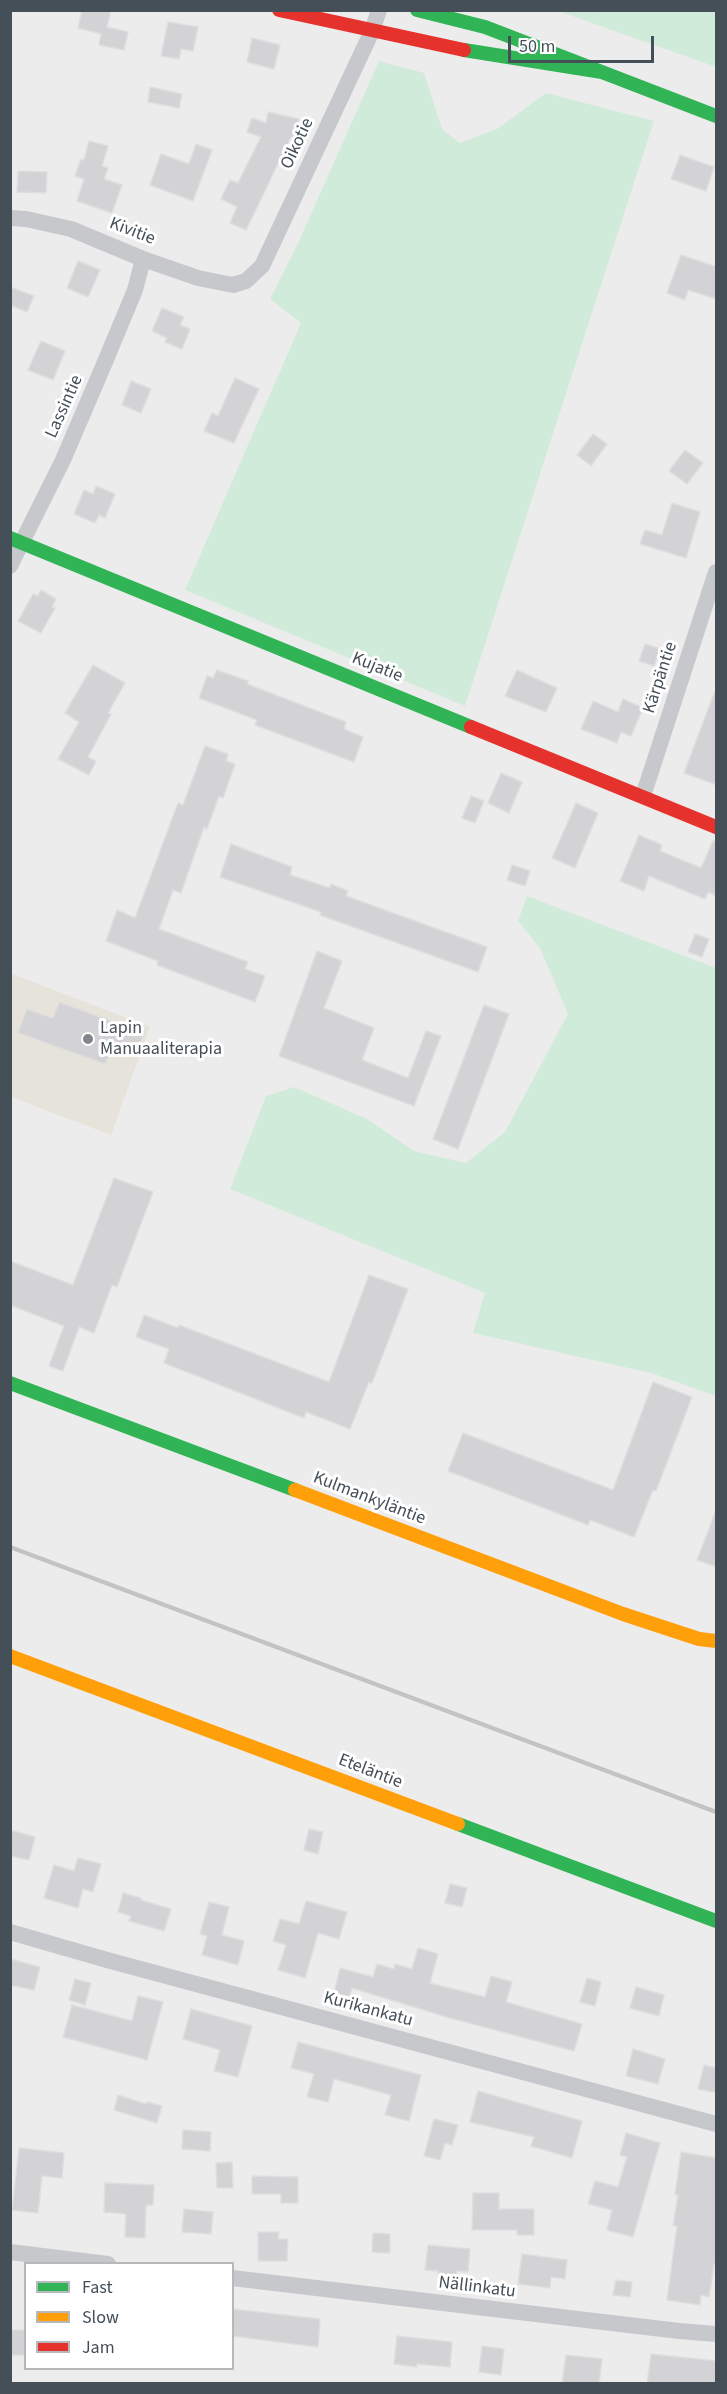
<!DOCTYPE html>
<meta charset="utf-8">
<style>
body{margin:0}
#map{position:relative;width:727px;height:2394px;overflow:hidden;background:#edecec;font-family:"Source Sans 3",sans-serif}
canvas{display:block}
.frame{position:absolute;inset:0;border:12px solid #454f57;pointer-events:none}
.legend{position:absolute;left:24px;top:2262px;width:210px;height:108px;box-sizing:border-box;background:#fff;border:2px solid #b5b9bc;margin:0;padding:8px 10px;list-style:none;font-size:18px;color:#454f57}
.legend li{display:flex;align-items:center;gap:12px;height:30px}
.legend b{width:30px;border:2px solid #b5b9bc}
.scale{position:absolute;left:508px;top:36px;width:146px;height:27px;box-sizing:border-box;border:3px solid #454f57;border-top:0;padding-left:8px;font-size:18px;line-height:21px;white-space:nowrap;color:#454f57;-webkit-text-stroke:4px #fff;paint-order:stroke}
</style>
<div id="map">
<canvas width="727" height="2394"></canvas>
<div class="frame"></div>
<ul class="legend">
<li><b style="height:8px;background:#30b455"></b>Fast</li>
<li><b style="height:8px;background:#ff9f0a"></b>Slow</li>
<li><b style="height:8px;background:#e5322d"></b>Jam</li>
</ul>
<div class="scale">50 m</div>
</div>
<script>
const ctx = document.querySelector('canvas').getContext('2d');
ctx.lineJoin = 'round';
function paint(path, color) { ctx.fillStyle = color; ctx.fill(path, 'evenodd'); }
const shape = rows => new Path2D(rows.map(r => 'M' + r).join(''));
function stroke(path, color, width, dash) { ctx.strokeStyle = color; ctx.lineWidth = width; ctx.lineCap = dash ? 'butt' : 'round'; ctx.setLineDash(dash || []); ctx.stroke(path); }
function write(font, color, halo, rows, align = 'center') {
  ctx.font = font + ' "Source Sans 3",sans-serif'; ctx.lineWidth = 6; ctx.setLineDash([]); ctx.textBaseline = 'middle'; ctx.strokeStyle = halo; ctx.fillStyle = color; for (const [text, x, y, turn = 0] of rows) {
    ctx.save(); ctx.translate(x, y); ctx.rotate((+turn || 0) * Math.PI / 180); ctx.textAlign = isNaN(turn) ? turn : align; if (halo) ctx.strokeText(text, 0, 0); ctx.fillText(text, 0, 0); ctx.restore();
  }
}
const commercial = shape([
 [10,973,150,1027,111,1135,11,1097]
]);
const green = shape([
 [558,11,716,11,716,67],
 [379,61,424,73,442,129,460,143,497,129,546,93,654,121,465,706,185,590,301,323,270,299,299,241],
 [527,896,716,968,716,1396,651,1373,473,1333,485,1293,230,1189,266,1096,294,1087,367,1119,414,1151,466,1163,505,1132,568,1014,540,948,518,921]
]);
const building = shape([
 [82,10,111,10,107,27,128,32,124,50,99,45,101,34,78,28,82,10],
 [168,22,198,27,193,51,181,49,179,59,161,56,168,22],
 [252,38,280,45,274,69,247,62,252,38],
 [150,87,182,94,179,108,148,102,150,87],
 [268,112,299,119,295,138,291,137,246,230,230,223,237,207,221,199,230,180,238,183,261,137,247,132,252,118,266,123,268,112],
 [89,141,108,146,102,166,108,168,104,179,122,185,112,213,77,201,84,179,75,176,81,159,84,160,89,141],
 [196,144,212,150,193,201,150,185,161,154,189,164,196,144],
 [680,155,714,167,706,191,671,179,680,155],
 [18,171,47,172,46,193,17,192,18,171],
 [681,255,717,267,717,299,688,290,685,300,667,293,681,255],
 [78,261,100,270,88,297,67,288,78,261],
 [10,287,34,296,27,312,10,305,10,287],
 [162,308,184,317,180,325,190,329,182,349,165,342,167,338,152,331,162,308],
 [41,341,65,351,53,380,28,370,41,341],
 [235,378,259,389,234,443,204,431,212,413,218,416,235,378],
 [131,381,151,389,141,413,122,405,131,381],
 [593,434,607,444,591,466,577,455,593,434],
 [685,450,703,463,687,484,669,471,685,450],
 [96,486,115,494,105,518,99,515,95,523,74,514,84,490,93,494,96,486],
 [672,503,700,512,686,558,640,544,645,530,662,535,672,503],
 [41,590,56,599,52,607,55,608,41,633,18,621,33,594,38,596,41,590],
 [645,644,660,649,654,666,639,661,645,644],
 [93,665,125,683,108,713,111,714,88,757,96,761,89,775,58,759,79,722,65,713,93,665],
 [217,670,248,681,247,684,346,722,344,729,363,737,354,762,255,725,257,720,199,698,207,676,213,678,217,670],
 [517,670,557,688,546,712,505,696,517,670],
 [715,691,717,691,717,785,684,773,715,691],
 [623,699,643,708,631,736,621,732,617,743,581,729,593,701,618,712,623,699],
 [205,746,228,754,226,761,235,764,223,798,219,796,207,829,204,827,181,893,173,890,159,929,248,962,245,969,265,976,255,1002,157,965,158,961,106,941,117,910,135,918,178,803,183,805,205,746],
 [501,773,522,782,509,813,488,803,501,773],
 [471,796,484,801,475,823,462,818,471,796],
 [576,803,598,813,575,868,552,858,576,803],
 [639,835,662,845,660,851,701,868,713,841,717,841,717,896,708,892,705,899,649,876,644,891,620,881,639,835],
 [231,844,292,867,290,875,330,888,331,884,348,891,346,896,487,947,478,972,320,915,321,912,220,877,231,844],
 [512,865,530,871,525,886,507,880,512,865],
 [695,934,709,939,702,957,688,952,695,934],
 [317,951,342,961,324,1008,374,1028,362,1060,408,1078,426,1031,441,1036,414,1106,279,1056,317,951],
 [59,1002,144,1033,136,1053,113,1044,105,1064,18,1033,27,1009,53,1018,59,1002],
 [484,1005,509,1014,458,1149,433,1139,484,1005],
 [114,1178,153,1192,117,1287,112,1285,94,1333,79,1327,63,1371,49,1366,64,1326,10,1305,10,1261,73,1285,114,1178],
 [369,1275,408,1289,372,1383,369,1382,350,1429,306,1412,304,1418,164,1363,169,1349,136,1337,144,1315,178,1328,179,1325,329,1382,369,1275],
 [653,1382,692,1397,656,1491,653,1490,634,1537,590,1520,588,1525,448,1471,463,1433,613,1490,653,1382],
 [715,1513,717,1513,717,1567,697,1560,715,1513],
 [309,1829,323,1832,318,1854,304,1850,309,1829],
 [10,1830,35,1837,29,1860,10,1856,10,1830],
 [78,1858,101,1864,93,1892,83,1889,78,1908,44,1898,54,1865,74,1871,78,1858],
 [450,1884,467,1888,462,1907,445,1903,450,1884],
 [123,1893,141,1898,141,1900,171,1909,164,1931,129,1921,131,1916,118,1912,123,1893],
 [306,1901,347,1912,339,1939,318,1933,305,1978,278,1970,286,1945,273,1941,280,1919,299,1924,306,1901],
 [209,1902,229,1907,222,1935,244,1941,238,1965,202,1955,207,1936,200,1934,209,1902],
 [418,1948,438,1954,430,1983,485,1997,491,1976,512,1982,506,2002,582,2024,574,2051,450,2018,352,1988,349,1997,334,1993,340,1968,373,1977,377,1964,394,1969,395,1964,412,1969,418,1948],
 [10,1959,40,1967,34,1990,10,1985,10,1959],
 [587,1978,601,1982,595,2006,580,2002,587,1978],
 [75,1979,91,1983,85,2005,69,2000,75,1979],
 [636,1987,664,1995,659,2016,630,2008,636,1987],
 [138,1996,163,2002,147,2060,63,2037,72,2005,132,2021,138,1996],
 [191,2009,252,2026,238,2077,214,2071,220,2050,183,2039,191,2009],
 [298,2042,421,2075,409,2121,385,2115,391,2095,334,2079,328,2102,307,2097,314,2074,291,2068,298,2042],
 [633,2049,665,2059,658,2084,626,2076,633,2049],
 [704,2065,717,2068,717,2093,698,2089,704,2065],
 [478,2091,582,2121,572,2158,531,2146,534,2137,470,2122,478,2091],
 [118,2095,146,2104,147,2102,162,2106,157,2123,114,2110,118,2095],
 [434,2119,458,2125,452,2145,445,2143,440,2160,424,2156,434,2119],
 [183,2130,211,2132,210,2151,182,2149,183,2130],
 [626,2133,660,2143,633,2237,607,2230,612,2210,588,2204,595,2181,618,2187,627,2157,620,2155,626,2133],
 [19,2148,64,2153,62,2178,42,2176,38,2213,12,2210,19,2148],
 [681,2152,717,2158,717,2264,714,2264,709,2297,701,2295,700,2305,667,2300,677,2226,673,2226,678,2195,675,2195,681,2152],
 [232,2162,233,2188,217,2188,216,2163,232,2162],
 [252,2176,298,2177,298,2203,281,2203,281,2194,252,2194,252,2176],
 [105,2183,154,2185,153,2205,146,2205,145,2238,125,2237,126,2214,104,2212,105,2183],
 [473,2193,499,2193,499,2209,534,2209,534,2235,517,2235,517,2230,472,2230,473,2193],
 [184,2209,213,2212,211,2234,182,2232,184,2209],
 [258,2232,279,2232,278,2239,288,2239,287,2261,258,2261,258,2232],
 [373,2233,390,2234,390,2253,372,2252,373,2233],
 [428,2245,470,2249,468,2272,457,2271,456,2278,438,2276,438,2271,425,2270,428,2245],
 [522,2254,567,2260,565,2279,551,2277,550,2288,518,2284,522,2254],
 [616,2280,632,2282,630,2297,613,2295,616,2280],
 [232,2309,320,2319,318,2347,232,2336,232,2309],
 [10,2330,26,2330,26,2355,10,2355,10,2330],
 [397,2336,452,2342,450,2367,417,2364,417,2367,394,2364,397,2336],
 [482,2346,504,2349,501,2375,479,2372,482,2346],
 [651,2354,717,2361,717,2384,647,2384,651,2354],
 [566,2355,602,2359,599,2384,562,2384,566,2355]
]);
const street = shape([
 [10,218,26,219,71,229,143,259,198,278,233,285,246,281,262,266,372,31,379,10],
 [10,566,63,460,105,362,135,290,143,259],
 [643,796,716,572],
 [10,1932,107,1960,716,2124],
 [10,2252,108,2264],
 [232,2278,679,2331,716,2334]
]);
const fast = shape([
 [417,10,485,27,716,116],
 [464,50,602,72],
 [10,538,471,727],
 [10,1383,295,1490],
 [458,1824,716,1921]
]);
const slow = shape([
 [295,1490,623,1614,699,1639,716,1641],
 [10,1656,458,1824]
]);
const jam = shape([
 [279,10,464,50],
 [471,727,716,827]
]);
const rail = shape([
 [10,1547,716,1812]
]);
const markers = [
 [88,1039,6,"#80868b"]
];
const streetNames = [
 ["Oikotie",298,144,-65],
 ["Kivitie",132,232,21],
 ["Lassintie",65,407,-66],
 ["Kujatie",377,668,22],
 ["Kärpäntie",661,678,-72],
 ["Kulmankyläntie",369,1499,21],
 ["Eteläntie",370,1772,21],
 ["Kurikankatu",368,2010,15],
 ["Nällinkatu",477,2288,7]
];
const poiNames = [
 ["Lapin",100,1029],
 ["Manuaaliterapia",100,1050]
];
paint(commercial, '#e6e3db');
paint(green, '#d1ebda');
paint(building, '#d3d3d5');
stroke(building, '#dededf', 1.5);
stroke(street, '#c6c8cb', 16);
stroke(fast, '#30b455', 14);
stroke(slow, '#ff9f0a', 14);
stroke(jam, '#e5322d', 14);
stroke(rail, '#c1c3c5', 4.5);
for (const [x, y, r, color] of markers) { const dot = new Path2D(); dot.arc(x, y, r, 0, 2 * Math.PI); ctx.fillStyle = color; ctx.fill(dot); stroke(dot, '#fff', 2); }
write('18px', '#454f57', '#fff', streetNames);
write('18px', '#454f57', '#fff', poiNames, 'left');
</script>
